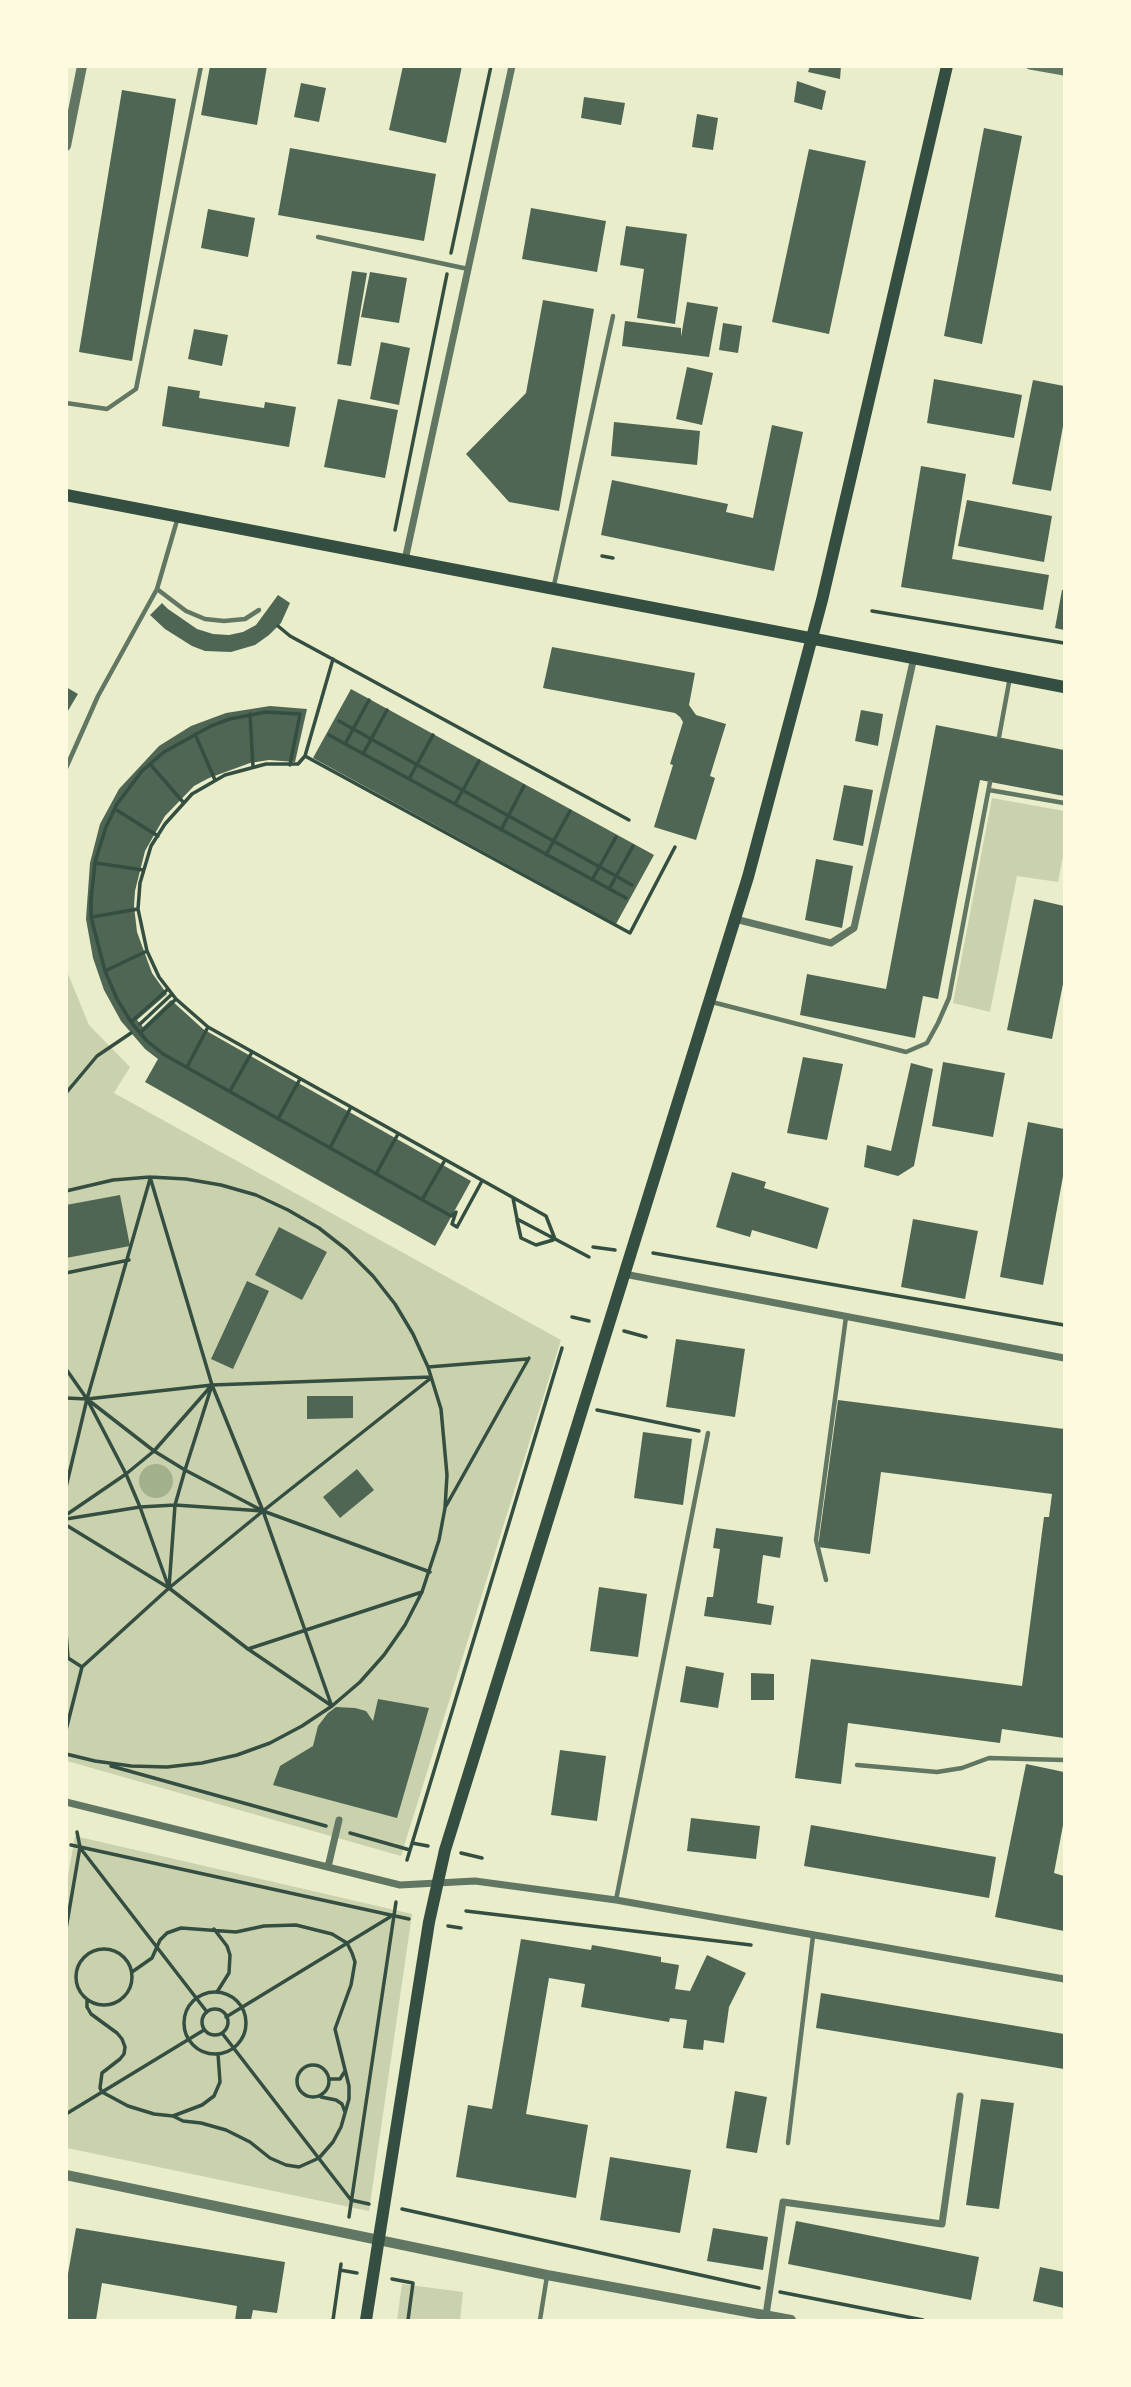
<!DOCTYPE html>
<style>
body{margin:0}
#map{position:relative;width:1131px;height:2387px;overflow:hidden;background:#e9edc9;font-family:"Noto Sans",sans-serif}
canvas{display:block}
.frame{position:absolute;inset:0;border:68px solid #fefae0;pointer-events:none}
</style>
<div id="map">
<canvas width="1131" height="2387"></canvas>
<div class="frame"></div>
</div>
<script>
const ctx = document.querySelector('canvas').getContext('2d');
ctx.lineJoin = 'round';
function paint(path, color) { ctx.fillStyle = color; ctx.fill(path, 'evenodd'); }
const shape = rows => new Path2D(rows.map(r => 'M' + r).join(''));
function stroke(path, color, width, dash) { ctx.strokeStyle = color; ctx.lineWidth = width; ctx.lineCap = dash ? 'butt' : 'round'; ctx.setLineDash(dash || []); ctx.stroke(path); }
const green = shape([
 [992,798,1064,811,1064,851,1058,882,1017,876,990,1012,953,1003],
 [66,969,89,1025,130,1067,114,1093,561,1340,401,1856,67,1761],
 [75,1836,412,1914,369,2211,67,2148,66,1888],
 [402,2284,463,2292,460,2320,397,2320]
]);
const water = shape([
 '139 1481a17 17 0 1 1 34 0a17 17 0 1 1-34 0Z'
]);
const building = shape([
 [210,66,267,66,257,125,201,115],
 [403,66,462,66,446,143,389,130],
 [810,66,841,66,840,79,808,72],
 [797,81,826,91,822,110,794,102],
 [301,83,326,88,319,122,294,117],
 [122,90,176,99,132,361,79,352],
 [584,97,625,103,621,125,581,118],
 [697,114,718,118,713,150,692,147],
 [984,128,1022,136,982,344,944,336],
 [290,148,436,174,424,241,278,215],
 [809,149,866,161,829,334,772,322],
 [531,208,606,221,597,272,522,259],
 [208,209,255,218,248,257,201,248],
 [626,226,687,234,675,324,637,318,644,269,620,265],
 [352,271,367,273,351,366,337,364],
 [370,272,407,278,399,323,361,317],
 [543,300,594,309,559,511,509,502,466,454,526,393],
 [687,302,718,307,709,357,622,346,625,321,681,328,681,337],
 [723,323,742,326,738,353,719,350],
 [194,329,228,335,222,366,188,359],
 [381,342,410,348,399,405,370,399],
 [687,367,713,373,702,425,676,419],
 [934,379,1022,395,1014,438,927,423],
 [1033,380,1064,386,1064,421,1051,491,1012,484],
 [168,386,200,391,199,398,264,408,265,402,296,407,289,447,162,426],
 [338,399,398,410,385,478,324,467],
 [614,422,700,431,697,465,611,456],
 [772,425,803,432,774,571,601,535,612,480,728,504,726,512,753,518],
 [921,466,966,474,952,559,1049,575,1043,610,901,587],
 [967,500,1052,516,1044,562,958,546],
 [1062,590,1064,590,1064,630,1055,628],
 [278,595,290,603,281,623,269,635,255,645,231,652,205,651,192,646,165,629,150,615,162,603,168,609,197,629,213,634,229,635,243,632,256,625],
 [552,647,695,673,689,705,696,715,726,724,710,776,715,778,696,840,654,827,673,765,670,764,683,722,680,717,675,713,543,688],
 [66,687,78,694,66,714],
 [351,689,654,855,616,924,313,758],
 [270,706,307,709,295,762,269,760,250,763,209,778,194,786,165,816,145,851,135,891,134,906,137,932,152,973,167,994,137,1020,143,1027,171,1000,203,1029,471,1181,435,1246,145,1082,158,1059,145,1049,121,1021,104,990,93,958,86,919,90,863,100,824,119,789,159,746,191,726,226,713],
 [861,710,883,714,878,746,855,741],
 [936,725,1064,750,1064,796,980,780,938,999,923,996,915,1038,800,1015,807,974,886,989],
 [844,785,873,790,863,846,833,840],
 [816,859,853,866,842,928,805,920],
 [1034,899,1064,906,1064,979,1052,1039,1007,1030],
 [803,1057,843,1064,827,1140,787,1133],
 [943,1062,1005,1073,993,1137,932,1126],
 [911,1063,933,1069,914,1166,898,1176,864,1167,867,1145,891,1151],
 [1028,1122,1064,1129,1064,1171,1043,1285,1000,1277],
 [732,1172,766,1182,764,1188,829,1208,817,1249,752,1230,750,1237,716,1227],
 [120,1195,130,1246,66,1258,66,1205],
 [913,1219,978,1231,965,1299,901,1287],
 [279,1227,327,1252,302,1300,255,1275],
 [247,1281,269,1291,233,1369,211,1359],
 [676,1339,745,1349,735,1417,666,1407],
 [307,1396,353,1396,353,1418,307,1419],
 [838,1400,1064,1429,1064,1738,1002,1729,1000,1743,848,1723,841,1784,795,1778,811,1659,1022,1686,1044,1517,1049,1517,1052,1494,881,1472,870,1554,818,1547],
 [643,1432,692,1439,683,1505,634,1498],
 [357,1469,374,1490,340,1518,323,1497],
 [716,1528,783,1537,780,1558,763,1555,757,1603,774,1606,771,1625,704,1616,707,1597,713,1597,720,1549,713,1548],
 [599,1587,647,1594,638,1657,590,1651],
 [686,1666,724,1673,718,1708,680,1702],
 [751,1673,774,1674,774,1700,751,1700],
 [378,1699,429,1708,397,1818,273,1785,280,1766,313,1746,318,1726,328,1713,336,1707,355,1708,366,1711,373,1721],
 [560,1750,606,1756,597,1821,551,1815],
 [1026,1764,1064,1772,1064,1820,1054,1873,1064,1876,1064,1931,995,1917],
 [691,1818,760,1826,756,1859,687,1851],
 [811,1825,996,1857,989,1898,804,1866],
 [521,1939,591,1950,592,1945,661,1957,661,1962,679,1965,675,1989,690,1991,707,1955,746,1973,729,2007,724,2043,704,2040,703,2050,683,2048,687,2020,670,2018,669,2022,581,2007,585,1984,549,1978,526,2114,588,2125,576,2198,456,2177,468,2105,492,2109],
 [821,1993,1064,2034,1064,2069,816,2028],
 [735,2091,767,2097,757,2153,726,2148],
 [981,2099,1014,2103,999,2209,966,2205],
 [610,2157,691,2170,680,2233,600,2220],
 [796,2221,979,2257,971,2300,788,2264],
 [76,2228,285,2262,277,2313,253,2310,251,2320,235,2320,237,2306,102,2283,96,2320,66,2320,66,2285],
 [713,2228,768,2237,763,2270,707,2261],
 [1040,2267,1064,2272,1064,2308,1033,2301]
]);
const path = shape([
 [451,253,491,66],
 [395,530,447,274],
 [602,556,613,558],
 [872,611,1064,643],
 [278,626,290,636,629,820],
 [333,659,305,756,298,764,266,764,225,775,192,794,165,824,151,846,140,883,138,909,147,951,159,977,176,999,208,1027,546,1216,555,1239,589,1257],
 [250,714,253,767],
 [339,721,632,885],
 [195,734,215,780],
 [329,735,626,898],
 [345,744,369,700],
 [363,754,387,710],
 [305,756,630,933,675,847],
 [150,764,183,802],
 [290,765,300,714,266,712,230,719,211,726,164,752,142,771,117,804,106,827,95,862,91,900,91,917,105,971,117,999,131,1022,147,1041,163,1054,451,1216,456,1212,452,1224,457,1227],
 [409,779,433,735],
 [455,804,479,761],
 [115,809,158,836],
 [501,830,524,786],
 [546,855,570,811],
 [96,863,143,870],
 [592,880,616,837],
 [609,889,633,846],
 [92,917,138,909],
 [105,971,147,951],
 [131,1022,168,989],
 [140,1024,172,994],
 [140,1033,176,999],
 [187,1067,208,1027],
 [230,1091,252,1052],
 [66,1093,97,1056,131,1033],
 [278,1119,300,1079],
 [330,1148,351,1107],
 [376,1174,398,1134],
 [66,1191,113,1180,150,1177,186,1179,221,1185,256,1195,288,1210,319,1228,347,1250,373,1276,395,1304,413,1334,428,1367,441,1409,447,1475,445,1508,439,1540,422,1592,405,1625,384,1655,360,1682,332,1706,302,1726,270,1743,237,1755,202,1763,167,1767,131,1766,95,1761,66,1754],
 [513,1198,517,1219,555,1239],
 [422,1200,445,1160],
 [517,1220,521,1238,536,1245,553,1240],
 [457,1227,482,1181],
 [593,1247,615,1250],
 [653,1253,1064,1325],
 [66,1273,129,1260],
 [572,1317,589,1321],
 [624,1331,646,1337],
 [428,1367,527,1359],
 [66,1369,87,1399,126,1474,66,1515],
 [66,1398,87,1399,154,1451,212,1385,185,1470,263,1511,175,1505,169,1588,140,1507,66,1519],
 [87,1399,150,1179],
 [597,1410,699,1431],
 [154,1451,185,1470,175,1505,140,1507,126,1474,154,1451],
 [66,1487,87,1399,212,1385,431,1377],
 [446,1506,529,1358],
 [263,1511,431,1378],
 [263,1511,331,1704],
 [263,1511,430,1572],
 [66,1525,169,1588,263,1511,212,1385,150,1177],
 [66,1632,68,1658],
 [248,1649,422,1592],
 [68,1658,82,1667],
 [66,1730,82,1667,169,1588,248,1649,332,1706],
 [111,1766,326,1826],
 [350,1833,410,1850],
 [412,1843,428,1846],
 [71,1845,409,1919],
 [81,1849,207,2012],
 [461,1853,482,1858],
 [407,1860,562,1348],
 [466,1911,751,1945],
 [448,1926,461,1928],
 [66,1929,80,1847,77,1832],
 [214,1929,227,1946,230,1955,229,1973,217,1992],
 '76 1977a28 28 0 1 1 56 0a28 28 0 1 1-56 0Z',
 [132,1972,152,1958,160,1940,167,1933,181,1928,236,1932,264,1926,296,1925,332,1934,347,1943,352,1953,355,1962,351,1985,335,2029,349,2086,349,2099,341,2127,333,2142,319,2158,299,2167,286,2165,270,2158,250,2142,226,2130,201,2123,183,2121,173,2116],
 '184 2023a31 31 0 1 1 62 0a31 31 0 1 1-62 0Z',
 [87,1999,87,2007,91,2014,117,2033,122,2039,125,2047,124,2054,120,2059,102,2073,100,2088,102,2092,128,2106,154,2114,173,2116,202,2105,214,2096,220,2082,218,2054],
 '202 2022a13 13 0 1 1 26 0a13 13 0 1 1-26 0Z',
 [226,2017,390,1917],
 [222,2033,351,2200,369,2204],
 '297 2081a16 16 0 1 1 32 0a16 16 0 1 1-32 0Z',
 [329,2079,340,2079,345,2071],
 [321,2097,336,2100,342,2104,345,2112],
 [66,2114,204,2030],
 [402,2209,759,2288],
 [349,2217,396,1902],
 [340,2270,357,2273],
 [392,2279,413,2283,408,2320],
 [780,2292,923,2320],
 [333,2320,341,2264]
]);
const service = shape([
 [318,237,468,269],
 [66,403,107,409,136,389,201,66],
 [554,585,613,316],
 [157,589,186,611,205,619,224,621,245,619,259,610],
 [999,737,1010,677],
 [66,768,98,696,157,589,178,517],
 [989,790,1064,803],
 [712,1002,906,1052,927,1043,938,1023,949,998,990,782],
 [826,1580,816,1540,846,1317],
 [857,1765,937,1772,962,1768,989,1758,1064,1760],
 [616,1900,708,1433],
 [788,2143,813,1936],
 [540,2320,547,2276]
]);
const minor = shape([
 [1030,66,1064,72],
 [405,560,512,66],
 [735,919,831,943,854,928,914,657],
 [624,1274,1064,1358],
 [66,1802,400,1885,475,1881,616,1900,1064,1979],
 [328,1867,339,1820],
 [766,2315,783,2202,942,2224,960,2096]
]);
const tertiary = shape([
 [66,146,82,66],
 [66,2175,547,2275,791,2320]
]);
const secondary = shape([
 [66,495,1064,687],
 [366,2320,429,1922,445,1850,748,877,822,600,947,66]
]);
paint(green, '#cad2ad');
paint(water, '#a3b18a');
paint(building, '#4f6655');
stroke(path, '#344e41', 3.5);
stroke(service, '#617663', 4.5);
stroke(minor, '#617663', 7);
stroke(tertiary, '#617663', 10);
stroke(secondary, '#344e41', 12);
</script>
